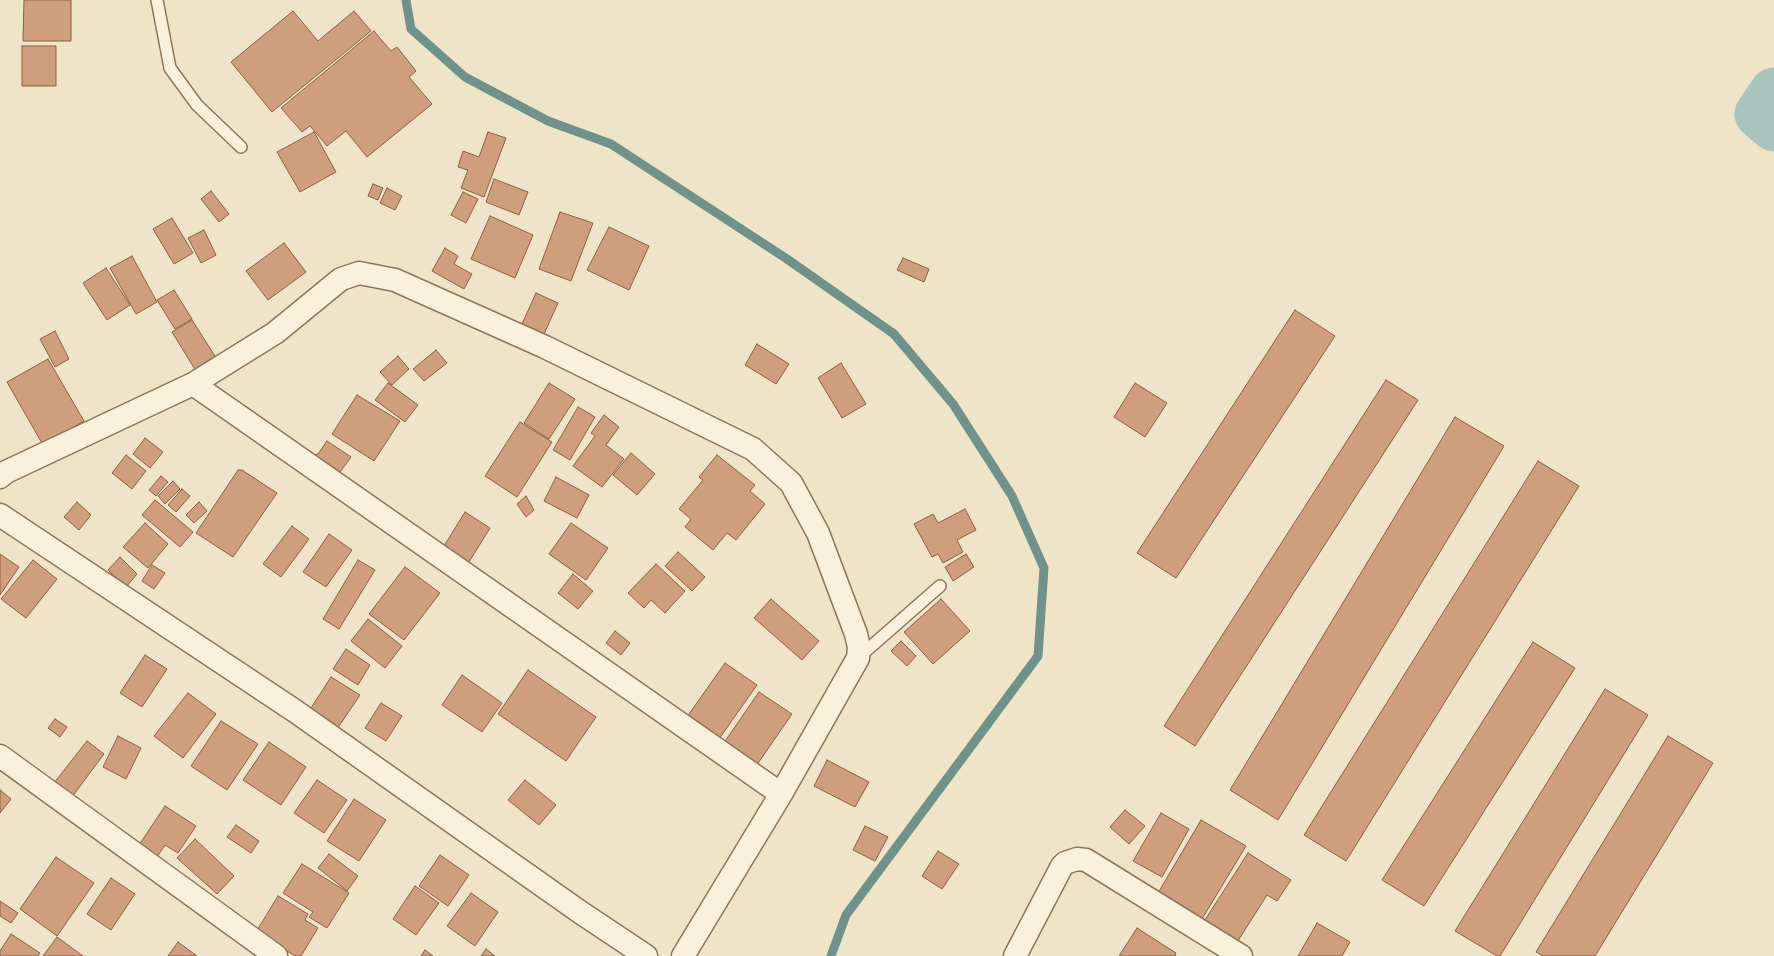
<!DOCTYPE html>
<style>
body{margin:0}
canvas{display:block;background:#f0e4c8}
</style>
<canvas width="1774" height="956"></canvas>
<script>
const ctx = document.querySelector('canvas').getContext('2d');
ctx.lineJoin = 'round';
const shape = rows => new Path2D(rows.map(r => 'M' + r).join(''));
function stroke(path, color, width, dash) { ctx.strokeStyle = color; ctx.lineWidth = width; ctx.lineCap = dash ? 'butt' : 'round'; ctx.setLineDash(dash || []); ctx.stroke(path); }
function paint(path, color) { ctx.fillStyle = color; ctx.fill(path, 'evenodd'); }
const stream = shape([
 [406,0,411,29,465,77,548,121,611,144,787,259,894,334,953,404,1012,496,1044,568,1038,656,846,915,831,956]
]);
const river = shape([
 [1774,92,1759,114,1774,127]
]);
const building = shape([
 [24,0,71,0,71,41,23,41,24,0],
 [293,11,318,41,354,11,371,31,272,112,231,62,293,11],
 [374,31,391,51,397,47,416,71,409,77,432,104,367,157,346,131,327,146,310,126,302,132,281,108,374,31],
 [22,46,56,46,56,86,22,86,22,46],
 [314,132,336,172,300,192,277,152,314,132],
 [488,132,506,138,484,197,461,188,468,170,458,167,463,151,479,157,488,132],
 [494,179,528,192,519,215,486,202,494,179],
 [373,184,383,188,378,200,368,196,373,184],
 [387,188,402,196,395,210,380,203,387,188],
 [211,191,229,214,219,222,201,199,211,191],
 [463,192,478,199,466,223,451,215,463,192],
 [560,212,593,223,571,281,539,269,560,212],
 [490,216,533,235,515,278,471,259,490,216],
 [172,218,193,253,174,264,153,229,172,218],
 [609,227,649,246,629,290,587,270,609,227],
 [204,230,216,255,201,263,188,238,204,230],
 [284,243,306,272,268,300,246,271,284,243],
 [445,248,458,256,454,264,472,274,464,289,432,271,445,248],
 [132,256,157,302,136,314,110,268,132,256],
 [903,258,929,269,924,282,897,270,903,258],
 [106,268,130,305,107,320,83,283,106,268],
 [174,290,192,319,175,329,157,300,174,290],
 [536,293,558,303,544,334,522,324,536,293],
 [1295,310,1335,336,1176,578,1137,553,1295,310],
 [192,320,220,364,199,376,172,332,192,320],
 [55,331,69,359,55,367,40,339,55,331],
 [757,344,789,364,776,384,745,365,757,344],
 [436,350,447,363,424,381,413,369,436,350],
 [398,356,409,369,392,385,380,372,398,356],
 [48,359,84,421,43,445,7,382,48,359],
 [841,363,866,404,842,418,818,378,841,363],
 [1386,380,1418,400,1195,746,1164,726,1386,380],
 [388,383,418,405,405,422,375,400,388,383],
 [549,383,575,399,549,439,524,423,549,383],
 [1135,383,1167,403,1145,437,1114,417,1135,383],
 [357,395,400,421,374,461,332,434,357,395],
 [578,407,595,417,570,460,553,450,578,407],
 [604,415,619,427,606,445,624,459,602,487,573,466,595,436,591,433,604,415],
 [1455,417,1504,446,1278,820,1230,790,1455,417],
 [520,422,552,442,517,497,485,476,520,422],
 [145,438,163,452,150,468,133,454,145,438],
 [327,441,351,457,340,472,314,455,318,454,327,441],
 [631,453,655,474,637,495,613,475,631,453],
 [126,455,146,471,132,489,112,473,126,455],
 [717,455,755,485,750,491,765,504,736,540,727,533,713,550,685,527,691,519,679,509,703,480,699,477,717,455],
 [1538,461,1579,486,1346,861,1304,835,1538,461],
 [238,470,242,470,277,493,233,557,196,533,238,470],
 [161,476,168,482,156,496,149,490,161,476],
 [556,477,589,495,577,518,544,501,556,477],
 [173,481,180,489,165,504,158,496,173,481],
 [182,489,190,496,176,512,168,505,182,489],
 [526,496,534,510,526,517,517,504,526,496],
 [155,500,193,532,180,547,142,515,155,500],
 [77,502,91,515,79,530,64,517,77,502],
 [199,502,207,511,194,523,186,515,199,502],
 [965,509,976,530,957,540,963,552,943,563,938,554,932,557,914,524,933,514,938,523,965,509],
 [465,512,490,528,469,562,444,546,465,512],
 [145,523,168,544,148,568,123,547,145,523],
 [571,523,608,548,586,580,549,554,571,523],
 [292,526,309,539,281,577,263,564,292,526],
 [329,534,352,550,326,587,303,572,329,534],
 [678,552,705,577,692,591,665,566,678,552],
 [0,554,19,567,0,595,0,554],
 [966,554,974,567,953,581,945,567,966,554],
 [120,557,137,574,126,587,108,570,120,557],
 [33,560,57,579,26,618,1,599,33,560],
 [358,560,375,570,339,629,323,619,358,560],
 [656,564,685,591,665,613,651,600,644,608,628,593,656,564],
 [152,565,165,573,154,589,142,581,152,565],
 [405,567,440,593,404,640,369,614,405,567],
 [573,574,593,591,578,609,558,593,573,574],
 [771,599,819,641,802,660,754,618,771,599],
 [941,599,970,631,933,664,904,632,941,599],
 [368,619,402,646,385,668,351,641,368,619],
 [615,631,630,643,621,655,606,643,615,631],
 [901,641,916,656,907,666,891,651,901,641],
 [1533,642,1575,668,1424,906,1382,880,1533,642],
 [346,649,370,665,358,685,333,669,346,649],
 [145,655,167,669,142,707,120,693,145,655],
 [725,663,757,685,714,746,682,724,725,663],
 [528,670,596,717,566,761,498,714,528,670],
 [462,675,502,703,482,732,442,705,462,675],
 [331,677,360,695,337,729,309,711,331,677],
 [1605,689,1648,715,1500,956,1497,956,1455,931,1605,689],
 [759,692,792,714,752,772,719,750,759,692],
 [188,693,216,714,183,758,154,736,188,693],
 [381,703,402,716,386,741,365,728,381,703],
 [55,719,67,727,60,737,48,728,55,719],
 [221,721,258,744,227,790,191,766,221,721],
 [118,736,141,748,126,779,103,767,118,736],
 [1668,736,1713,763,1595,956,1543,956,1536,952,1668,736],
 [87,741,104,754,72,797,54,783,87,741],
 [269,742,306,767,281,805,243,780,269,742],
 [827,760,869,782,855,807,814,786,827,760],
 [317,780,347,800,324,833,294,813,317,780],
 [525,780,556,805,539,825,508,800,525,780],
 [0,790,11,799,0,813,0,790],
 [354,799,386,820,359,861,327,841,354,799],
 [165,806,196,826,178,853,165,845,157,857,139,845,165,806],
 [1125,810,1145,826,1129,844,1110,827,1125,810],
 [1161,813,1189,829,1162,877,1133,861,1161,813],
 [1201,820,1246,846,1202,919,1158,893,1201,820],
 [236,825,259,841,251,853,227,837,236,825],
 [865,826,888,837,875,861,853,850,865,826],
 [195,839,234,876,217,894,177,858,195,839],
 [938,851,959,864,942,889,922,876,938,851],
 [1248,853,1291,880,1277,901,1267,895,1236,944,1203,923,1248,853],
 [329,854,358,876,347,891,318,868,329,854],
 [440,855,469,875,448,906,419,886,440,855],
 [56,857,94,883,57,936,20,909,56,857],
 [302,864,349,893,327,928,309,917,313,912,283,893,302,864],
 [111,878,135,894,111,930,87,914,111,878],
 [415,886,439,903,416,935,393,919,415,886],
 [471,893,498,912,475,946,447,926,471,893],
 [278,896,308,914,305,920,318,928,301,956,295,956,256,932,278,896],
 [0,901,18,913,11,923,0,916,0,901],
 [1317,923,1350,942,1342,956,1298,956,1317,923],
 [1137,928,1176,953,1175,956,1119,956,1137,928],
 [11,934,40,953,38,956,0,956,0,951,11,934],
 [57,937,83,956,43,956,57,937],
 [178,942,197,956,168,956,178,942],
 [486,949,495,956,481,956,486,949],
 [425,950,433,956,421,956,425,950]
]);
const service = shape([
 [157,0,170,68,197,105,241,147],
 [859,657,940,586]
]);
const minor = shape([
 [193,384,781,794],
 [0,477,6,472,193,384,275,333,341,279,359,273,395,280,545,347,753,449,791,483,818,533,856,634,859,647,858,658,781,794,683,956],
 [0,515,295,711,580,912,646,956],
 [0,756,276,956],
 [1015,956,1062,866,1065,863,1077,859,1086,860,1241,956]
]);
stroke(stream, '#6f938a', 9);
stroke(river, '#a9c4bc', 49);
paint(building, '#cf9f7d');
stroke(building, '#8d5f41', 1);
stroke(service, '#8d765c', 14);
stroke(minor, '#8d765c', 25);
stroke(service, '#faf1dc', 11);
stroke(minor, '#faf1dc', 22);
</script>
